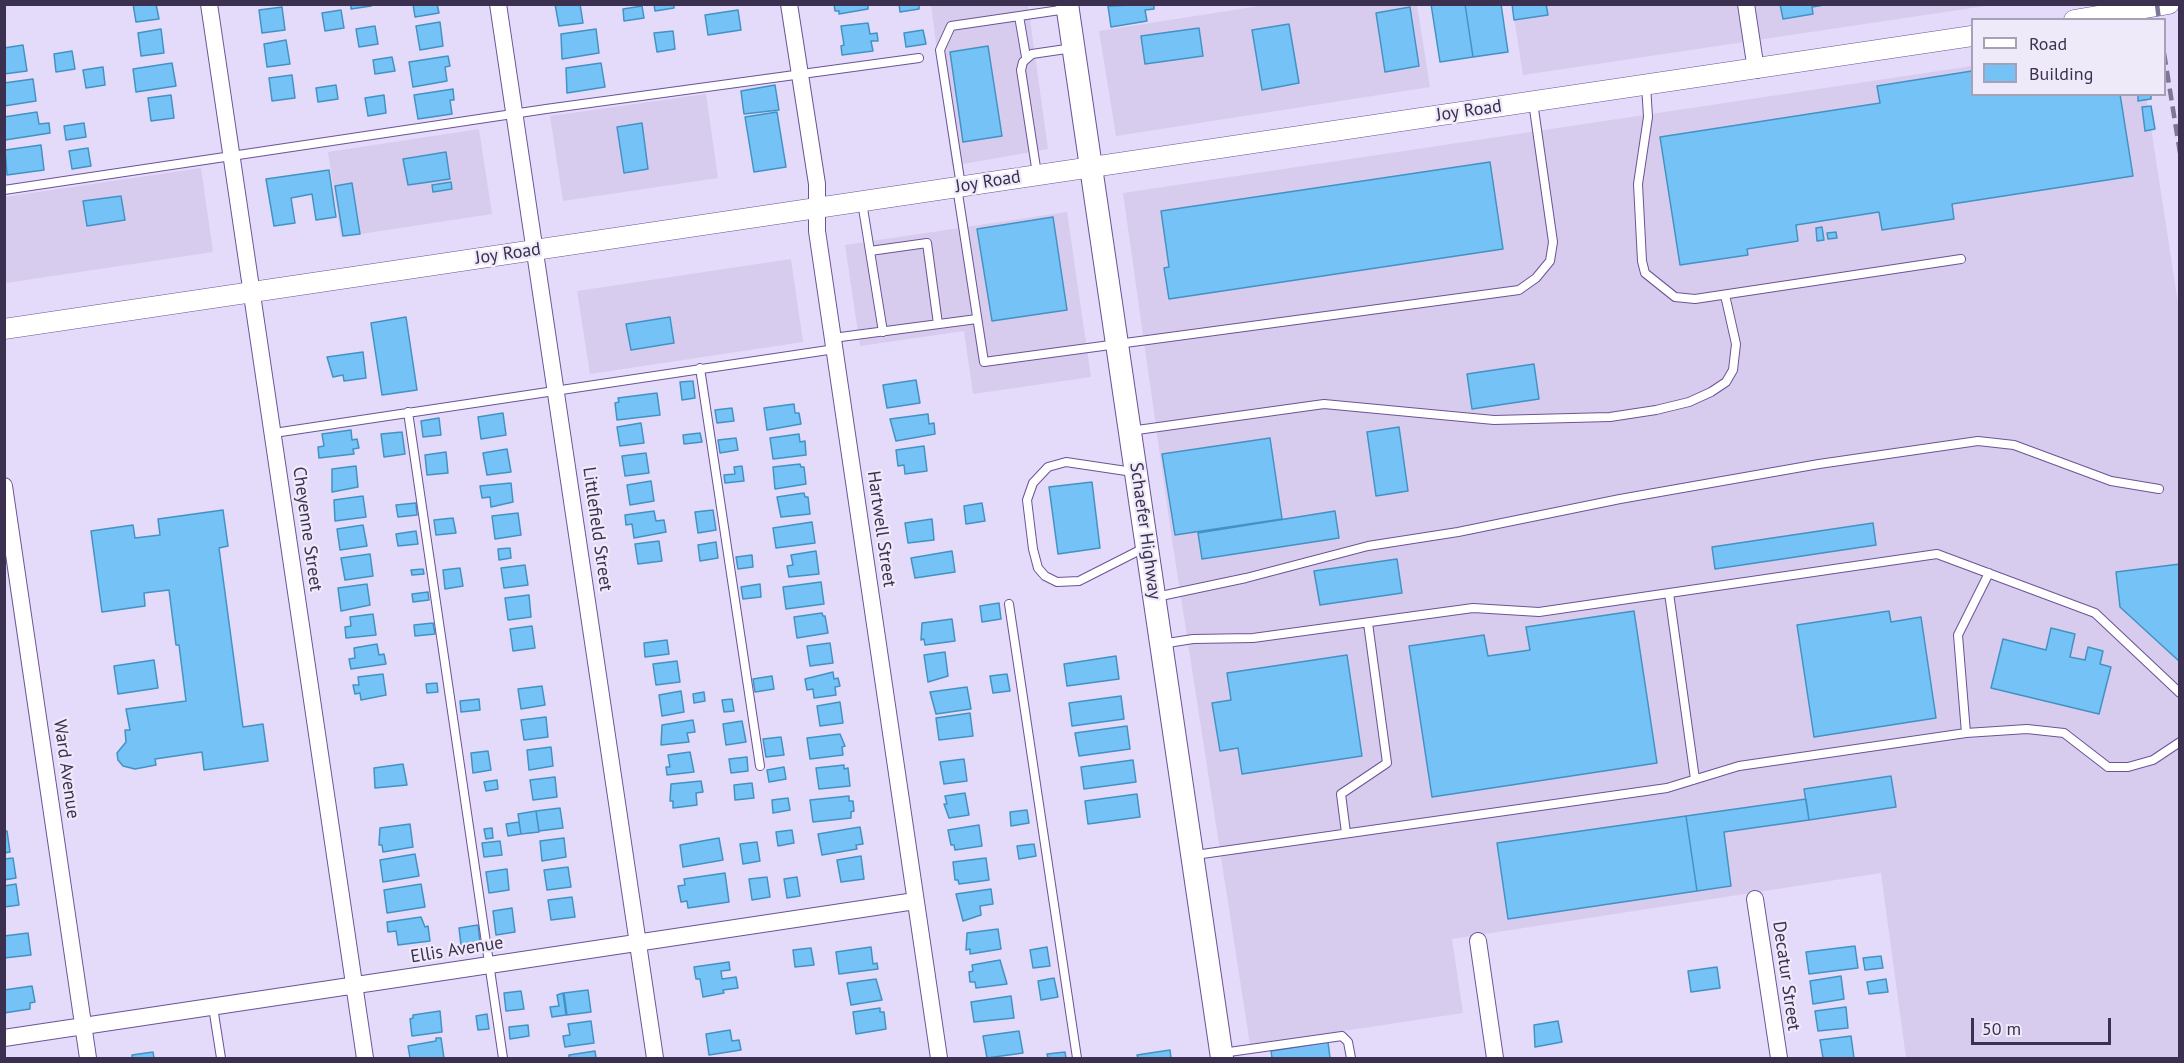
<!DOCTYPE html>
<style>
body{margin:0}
#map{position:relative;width:2184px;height:1063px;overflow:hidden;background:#e4daf9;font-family:"PT Sans",sans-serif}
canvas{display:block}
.frame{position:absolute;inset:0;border:6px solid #3b304f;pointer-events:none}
.legend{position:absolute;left:1971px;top:18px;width:195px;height:78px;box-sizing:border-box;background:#efeafa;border:2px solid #a7a0b6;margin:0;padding:8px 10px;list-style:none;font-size:18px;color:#3b304f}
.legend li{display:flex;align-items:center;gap:12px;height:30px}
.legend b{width:30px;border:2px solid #a7a0b6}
.scale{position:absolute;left:1971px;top:1018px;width:140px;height:27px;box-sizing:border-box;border:3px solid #3b304f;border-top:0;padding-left:8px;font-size:18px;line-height:21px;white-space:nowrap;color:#3b304f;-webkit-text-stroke:4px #efeafa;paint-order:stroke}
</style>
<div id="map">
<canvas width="2184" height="1063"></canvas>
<div class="frame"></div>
<ul class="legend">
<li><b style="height:8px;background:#fff"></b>Road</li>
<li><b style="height:16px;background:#74c2f6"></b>Building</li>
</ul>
<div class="scale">50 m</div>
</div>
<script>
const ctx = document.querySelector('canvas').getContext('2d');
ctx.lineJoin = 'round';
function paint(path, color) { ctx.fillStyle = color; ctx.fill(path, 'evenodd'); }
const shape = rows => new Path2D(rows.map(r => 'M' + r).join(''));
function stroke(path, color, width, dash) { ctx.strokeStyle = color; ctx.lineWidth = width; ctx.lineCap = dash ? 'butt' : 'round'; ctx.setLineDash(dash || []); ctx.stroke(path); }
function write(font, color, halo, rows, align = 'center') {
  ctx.font = font + ' "PT Sans",sans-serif'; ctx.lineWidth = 4.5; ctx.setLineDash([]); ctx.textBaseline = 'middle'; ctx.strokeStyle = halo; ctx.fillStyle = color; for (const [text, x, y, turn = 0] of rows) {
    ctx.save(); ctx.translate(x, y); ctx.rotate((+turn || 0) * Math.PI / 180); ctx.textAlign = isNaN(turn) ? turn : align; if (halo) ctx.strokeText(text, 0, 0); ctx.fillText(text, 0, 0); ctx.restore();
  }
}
const built = shape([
 [931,5,1028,5,1048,149,952,166],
 [1266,5,1417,5,1430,87,1116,136,1099,31],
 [1512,5,1992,5,1523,75],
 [1972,66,1972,94,2146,95,2180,316,2179,1058,1906,1058,1881,873,1452,939,1463,1013,1250,1045,1171,533,1123,193],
 [706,94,718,178,563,201,550,116],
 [479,129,492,214,341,237,328,152],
 [201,168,213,252,6,283,4,197],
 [1067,212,1091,377,973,394,964,331,860,346,845,245],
 [791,259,803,342,590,374,577,291]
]);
const building = shape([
 [133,4,156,4,159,19,136,22,133,4],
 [351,4,370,4,371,6,351,9,351,4],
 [413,4,437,4,439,13,415,17,413,4],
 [555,4,580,4,583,23,559,26,555,4],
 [654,4,674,4,674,8,655,11,654,4],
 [834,4,868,4,868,9,839,14,839,11,835,11,834,4],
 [899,4,919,4,919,9,900,12,899,4],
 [1154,4,1154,9,1145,10,1147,21,1111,27,1108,6,1154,4],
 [1431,4,1465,4,1473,57,1440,62,1431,4],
 [1465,4,1501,4,1508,52,1473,57,1465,4],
 [1512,4,1546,4,1548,15,1514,20,1512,4],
 [1780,4,1830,4,1812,7,1813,14,1783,19,1780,4],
 [642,6,644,18,624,21,623,9,642,6],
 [282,7,285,30,262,33,259,10,282,7],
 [1410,7,1419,66,1385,72,1376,13,1410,7],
 [341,10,344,28,325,31,322,13,341,10],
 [738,10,741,30,708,35,705,15,738,10],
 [440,22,443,46,420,50,416,26,440,22],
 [868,23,870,34,877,33,878,41,871,41,873,51,842,55,841,46,844,45,841,26,868,23],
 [1289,24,1299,83,1262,90,1252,30,1289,24],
 [375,26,378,44,359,47,356,29,375,26],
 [1199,28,1203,56,1145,64,1141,36,1199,28],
 [161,29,164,53,141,56,138,33,161,29],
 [596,29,599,53,562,59,561,34,596,29],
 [923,30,926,44,906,47,904,33,923,30],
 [673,31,675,49,657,52,654,33,673,31],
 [286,40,290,64,267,67,264,44,286,40],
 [23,45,27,71,4,74,4,48,23,45],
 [988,46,1002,136,963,142,950,52,988,46],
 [72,51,75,69,56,72,54,54,72,51],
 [448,56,450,66,445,67,447,81,413,87,409,62,448,56],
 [392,57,395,71,375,74,373,60,392,57],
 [172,63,176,86,136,92,133,69,172,63],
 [601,63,605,87,567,93,566,68,601,63],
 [103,67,105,85,86,88,83,70,103,67],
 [1972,71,1972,94,2120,94,2133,176,1952,204,1954,219,1882,230,1879,212,1796,225,1798,241,1747,249,1748,255,1680,265,1660,137,1880,103,1877,86,1972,71],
 [292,75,295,98,272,101,269,78,292,75],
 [33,79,36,101,4,106,4,83,33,79],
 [336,85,338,99,318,102,316,88,336,85],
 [775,85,779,110,744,114,741,91,775,85],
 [453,89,454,100,450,100,452,114,418,119,414,95,453,89],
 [2138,94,2151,94,2151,99,2138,101,2138,94],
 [171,95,174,118,151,121,148,98,171,95],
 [384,95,386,113,368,116,365,98,384,95],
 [2151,106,2155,129,2145,131,2142,107,2151,106],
 [37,112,39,124,49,123,50,133,5,140,4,117,37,112],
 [777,112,786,167,754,172,745,117,777,112],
 [84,123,86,137,66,140,64,126,84,123],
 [642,123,648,169,624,173,617,127,642,123],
 [41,145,44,170,7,175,5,150,41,145],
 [88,148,91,166,72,169,69,151,88,148],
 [446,152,450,179,408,185,403,159,446,152],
 [1490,162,1503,249,1169,299,1164,268,1169,267,1161,211,1490,162],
 [329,170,336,217,316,220,312,194,291,198,295,223,274,226,266,179,329,170],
 [451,182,452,189,433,192,432,185,451,182],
 [352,183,360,234,343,236,335,186,352,183],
 [121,196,125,220,87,226,83,201,121,196],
 [1053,217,1067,310,992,321,977,229,1053,217],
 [1822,227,1824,240,1817,241,1816,228,1822,227],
 [1836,232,1837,238,1828,239,1827,233,1836,232],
 [406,317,417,390,382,395,371,323,406,317],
 [670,317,674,343,631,350,626,324,670,317],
 [363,352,366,378,344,381,343,375,333,377,327,357,363,352],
 [1534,364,1539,399,1472,409,1467,374,1534,364],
 [916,380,920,403,887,408,883,385,916,380],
 [693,381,695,398,682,400,680,382,693,381],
 [657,393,660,415,617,420,615,403,619,402,618,398,657,393],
 [794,404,795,413,799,413,801,424,767,430,764,408,794,404],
 [732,408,734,421,717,423,715,410,732,408],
 [503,413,506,435,481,439,478,417,503,413],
 [928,414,929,424,934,423,935,434,896,441,890,419,928,414],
 [439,418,441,435,423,437,421,421,439,418],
 [641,423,644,443,620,446,617,427,641,423],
 [1399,427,1408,491,1376,496,1367,432,1399,427],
 [351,430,352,440,357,439,359,448,353,449,354,454,319,458,318,447,324,446,322,434,351,430],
 [402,432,405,454,384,457,381,434,402,432],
 [700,433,702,442,684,444,683,435,700,433],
 [799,434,800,442,805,441,806,455,773,459,770,438,799,434],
 [736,438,738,450,720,453,718,440,736,438],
 [1270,438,1282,519,1175,535,1162,454,1270,438],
 [924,446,927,471,905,474,904,465,898,466,896,450,924,446],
 [507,449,511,472,487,475,483,453,507,449],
 [446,452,448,473,427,475,425,455,446,452],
 [646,453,649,473,625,476,622,456,646,453],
 [800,464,801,467,804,467,806,484,775,489,773,467,800,464],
 [356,466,358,487,332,492,332,469,356,466],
 [742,466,744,481,725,483,724,475,735,474,734,467,742,466],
 [651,481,654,501,630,505,627,485,651,481],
 [1092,482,1100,548,1058,554,1049,487,1092,482],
 [511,483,513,502,491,507,490,497,482,498,480,486,511,483],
 [804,493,805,497,808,497,810,514,781,517,777,497,804,493],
 [363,496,366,517,335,521,334,500,363,496],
 [416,503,417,515,398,517,396,505,416,503],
 [982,503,985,521,966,524,964,506,982,503],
 [223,510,228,546,219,548,243,727,263,724,268,761,204,770,202,752,155,759,156,765,135,769,123,766,118,760,117,753,126,742,125,730,130,730,126,709,186,701,179,645,176,645,169,590,144,593,145,606,102,612,91,531,133,525,135,538,160,535,158,519,223,510],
 [713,510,716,530,698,533,695,512,713,510],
 [654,511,656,521,664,520,666,532,634,538,632,524,626,525,625,515,654,511],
 [1335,511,1339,538,1202,559,1198,533,1335,511],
 [518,513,521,535,495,539,492,516,518,513],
 [453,518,456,533,436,535,434,520,453,518],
 [932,519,934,540,908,543,905,523,932,519],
 [812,522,815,543,776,548,773,528,812,522],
 [1873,523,1876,545,1715,569,1712,547,1873,523],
 [363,525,367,546,340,550,337,529,363,525],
 [416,531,418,544,398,546,396,534,416,531],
 [659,541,662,561,638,564,635,544,659,541],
 [716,542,718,558,700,561,698,545,716,542],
 [510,548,511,558,499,560,498,549,510,548],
 [816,551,819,574,789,577,787,566,793,565,791,555,816,551],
 [952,551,955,572,915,578,911,558,952,551],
 [370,554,373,576,345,580,341,558,370,554],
 [752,555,753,567,738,569,736,557,752,555],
 [1397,559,1402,593,1320,605,1314,571,1397,559],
 [2180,564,2180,662,2120,607,2116,572,2180,564],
 [525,565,528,585,504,588,501,568,525,565],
 [460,568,463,586,445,589,443,570,460,568],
 [423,569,424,574,412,575,411,570,423,569],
 [821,582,824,604,786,609,783,587,821,582],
 [367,584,370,605,341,611,338,588,367,584],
 [760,584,761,597,743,599,741,587,760,584],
 [428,592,429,600,413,602,412,594,428,592],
 [529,595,531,617,508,620,505,598,529,595],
 [999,603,1001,619,982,622,980,606,999,603],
 [1634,611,1657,763,1432,797,1409,646,1484,635,1488,656,1530,650,1526,627,1634,611],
 [1889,611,1891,622,1921,617,1936,718,1814,737,1797,625,1889,611],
 [822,613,823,616,825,616,828,633,797,638,794,617,822,613],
 [373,614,376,635,346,638,345,627,351,626,350,617,373,614],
 [952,619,955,641,925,645,924,639,921,640,922,623,952,619],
 [433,623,435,634,415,636,414,625,433,623],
 [532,626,535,648,513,651,510,629,532,626],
 [2051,628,2075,634,2070,657,2085,660,2088,647,2103,651,2100,664,2111,667,2099,714,1991,688,2003,639,2046,650,2051,628],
 [667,640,669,654,645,657,644,643,667,640],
 [830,643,833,663,810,666,807,646,830,643],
 [377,644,379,655,384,654,386,664,351,669,349,659,355,658,354,648,377,644],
 [945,652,948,676,928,682,924,655,945,652],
 [1347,655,1362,756,1242,774,1238,748,1220,751,1212,703,1231,700,1227,673,1347,655],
 [1116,656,1119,679,1067,686,1064,664,1116,656],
 [154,660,158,688,118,694,114,666,154,660],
 [677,661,680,682,656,685,653,664,677,661],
 [833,672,834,679,838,678,840,686,835,687,836,695,814,698,813,689,807,690,805,679,833,672],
 [383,674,386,695,361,700,360,693,355,694,353,685,359,685,358,677,383,674],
 [1007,674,1010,691,993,693,990,676,1007,674],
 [772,676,774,689,755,692,753,679,772,676],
 [437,683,438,692,427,693,426,684,437,683],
 [542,686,545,705,521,709,518,689,542,686],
 [967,687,971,709,936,714,930,692,967,687],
 [681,691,684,712,662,716,659,695,681,691],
 [704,692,705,701,694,703,693,694,704,692],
 [1121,696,1124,719,1072,726,1069,703,1121,696],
 [479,699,480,710,461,712,460,701,479,699],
 [732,699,734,711,724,712,722,700,732,699],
 [840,702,843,723,820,726,817,706,840,702],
 [970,713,973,736,939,740,936,718,970,713],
 [546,717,548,737,524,740,521,720,546,717],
 [693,720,695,732,687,733,689,742,661,745,662,725,693,720],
 [742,721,746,742,726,745,723,724,742,721],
 [1127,726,1130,749,1079,756,1075,733,1127,726],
 [840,734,845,746,842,747,843,755,810,759,807,738,840,734],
 [781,737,784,755,766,757,763,739,781,737],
 [551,747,553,766,529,770,527,750,551,747],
 [488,751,491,770,473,773,471,753,488,751],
 [690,752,694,772,667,775,666,767,670,767,668,755,690,752],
 [747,757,748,771,731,773,729,759,747,757],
 [964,759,967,781,944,784,940,762,964,759],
 [1133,760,1136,782,1084,789,1081,767,1133,760],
 [403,764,407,785,375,788,374,768,403,764],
 [844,765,844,769,848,768,850,786,819,789,816,768,844,765],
 [784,767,786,779,769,782,767,770,784,767],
 [1891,776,1896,807,1809,820,1804,789,1891,776],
 [555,777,557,797,533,800,530,780,555,777],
 [497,780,498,789,486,791,484,782,497,780],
 [701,781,703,792,696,793,697,805,673,808,673,801,670,801,671,784,701,781],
 [752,783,754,798,735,800,734,785,752,783],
 [965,793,969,815,949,818,944,804,947,804,945,796,965,793],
 [1137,794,1140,817,1088,824,1085,801,1137,794],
 [849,796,849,801,853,801,854,811,851,812,851,818,813,822,810,800,849,796],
 [788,798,790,810,773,813,772,800,788,798],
 [1806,799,1809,820,1724,832,1731,886,1697,891,1686,816,1806,799],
 [560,808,563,828,539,831,536,811,560,808],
 [1027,810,1029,823,1011,826,1010,812,1027,810],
 [536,811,539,832,521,834,518,814,536,811],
 [1686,816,1697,891,1508,919,1497,843,1686,816],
 [519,822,521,834,508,836,506,824,519,822],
 [410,824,413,847,383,852,382,845,379,845,380,828,410,824],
 [979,825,982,846,955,850,954,845,951,845,948,830,979,825],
 [860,827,863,844,856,845,857,849,822,855,818,834,860,827],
 [492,828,493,838,486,839,484,829,492,828],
 [792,830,794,843,778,846,776,832,792,830],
 [7,831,10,852,4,853,4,832,7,831],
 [564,838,566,857,542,861,540,841,564,838],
 [719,838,723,860,683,867,680,845,719,838],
 [500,841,502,855,484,857,482,843,500,841],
 [757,842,760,861,743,864,740,844,757,842],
 [1034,844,1036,856,1019,859,1017,846,1034,844],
 [415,854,419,876,383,882,380,860,415,854],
 [861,856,864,879,841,882,837,860,861,856],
 [13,858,16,878,4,880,4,859,13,858],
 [986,858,989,880,959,884,958,880,955,880,953,862,986,858],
 [568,867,571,887,547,890,544,870,568,867],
 [507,869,509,890,489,893,486,872,507,869],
 [725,873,729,902,688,908,687,901,681,902,678,886,685,885,684,879,725,873],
 [767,877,770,897,752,900,749,879,767,877],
 [797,877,800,896,787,898,784,879,797,877],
 [16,884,19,905,4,907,4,886,16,884],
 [421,884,425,907,387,913,384,890,421,884],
 [991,889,993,904,980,906,981,915,963,921,956,894,991,889],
 [572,897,575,917,551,920,548,900,572,897],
 [512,908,515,932,496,935,493,911,512,908],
 [421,917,425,927,428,926,430,941,398,945,396,931,388,932,387,922,421,917],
 [478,925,480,942,461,945,459,928,478,925],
 [998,929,1001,949,970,954,970,949,966,950,967,933,998,929],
 [28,933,31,955,4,958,4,936,28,933],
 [1855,946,1858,968,1809,974,1806,952,1855,946],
 [871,947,873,964,877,963,878,969,839,974,836,952,871,947],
 [1047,947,1050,966,1033,968,1030,950,1047,947],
 [811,948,814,965,795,967,793,950,811,948],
 [1881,956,1883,968,1865,970,1863,958,1881,956],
 [1000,960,1007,984,976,988,975,982,970,982,969,972,973,971,972,965,1000,960],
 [729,962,730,970,721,971,722,979,736,977,738,988,723,990,724,993,703,997,700,979,696,979,694,967,729,962],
 [1717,967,1720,988,1691,992,1688,971,1717,967],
 [1841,976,1844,999,1813,1004,1810,981,1841,976],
 [1054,978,1058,997,1041,1000,1038,981,1054,978],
 [876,979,882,1000,851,1005,847,983,876,979],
 [1886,979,1888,992,1869,994,1867,982,1886,979],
 [32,986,35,1002,30,1003,30,1009,4,1013,4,990,32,986],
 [588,990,591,1012,567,1015,564,993,588,990],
 [521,991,524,1009,506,1011,504,993,521,991],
 [563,993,566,1015,552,1017,550,1007,559,1006,557,995,563,993],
 [1011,996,1014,1018,974,1022,971,1002,1011,996],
 [1846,1007,1848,1028,1818,1031,1815,1011,1846,1007],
 [880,1008,880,1012,884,1012,886,1029,856,1034,853,1012,880,1008],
 [440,1011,442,1032,412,1036,410,1019,413,1018,413,1015,440,1011],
 [487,1014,489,1029,478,1030,476,1016,487,1014],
 [591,1021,594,1043,565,1047,563,1036,570,1035,568,1024,591,1021],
 [1558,1021,1562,1042,1535,1047,1534,1025,1558,1021],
 [528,1025,529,1036,510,1039,509,1027,528,1025],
 [730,1030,732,1041,739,1040,741,1050,709,1055,706,1034,730,1030],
 [1019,1031,1023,1053,987,1058,983,1036,1019,1031],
 [1851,1036,1854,1058,1823,1058,1820,1040,1851,1036],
 [436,1038,441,1038,444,1058,410,1058,408,1046,436,1041,436,1038],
 [1328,1042,1330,1058,1272,1058,1271,1051,1328,1042],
 [1170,1050,1171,1058,1138,1058,1137,1055,1170,1050],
 [595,1051,596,1058,569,1058,569,1055,595,1051],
 [153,1052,154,1058,132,1058,132,1055,153,1052],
 [1065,1052,1066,1058,1048,1058,1047,1054,1065,1052]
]);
const service = shape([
 [1019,16,1026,57],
 [1646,85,1648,117,1638,184,1642,261,1645,273,1675,297,1695,299,1961,259],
 [1037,174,1021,70,1023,62,1032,54,1073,48],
 [961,186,940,50,951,26,1067,9],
 [957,187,984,362,1519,290,1536,278,1550,261,1553,242,1533,102],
 [4,190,546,109,919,58],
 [862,202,883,332],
 [870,251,927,243,938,324],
 [833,338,977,319],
 [700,368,760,766],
 [408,412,503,1058],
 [1130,431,1324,404,1494,420,1610,417,1656,410,1689,402,1711,392,1726,382,1733,370,1736,344,1725,295],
 [274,433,835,349],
 [1133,472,1066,462,1048,467,1033,483,1027,500,1033,549,1038,568,1045,576,1057,582,1079,581,1146,547],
 [1669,593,1695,779],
 [1156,597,1246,578,1368,546,1458,532,1620,499,1819,464,1978,441,2014,445,2111,481,2159,489],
 [1009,604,1077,1058],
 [1161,644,1193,639,1253,638,1473,608,1539,612,1937,554,2095,613,2180,693],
 [1966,733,1958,635,1989,573],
 [1346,833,1341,794,1387,763,1368,623],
 [1195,855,1667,788,1739,766,1966,733,2027,729,2064,733,2108,767,2128,767,2153,760,2180,742],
 [213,1007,221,1058],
 [1222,1053,1342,1036,1348,1042,1351,1058]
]);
const minor = shape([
 [209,4,365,1058],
 [498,4,655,1058],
 [789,4,817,184,817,231,939,1058],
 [1746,4,1756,70],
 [4,486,88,1058],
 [1755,899,1779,1058],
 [1478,941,1495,1058],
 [4,1038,915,901]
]);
const tertiary = shape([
 [2074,20,2169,4],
 [4,329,1972,36]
]);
const secondary = shape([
 [1067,4,1222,1058]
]);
const rail = shape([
 [2157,4,2159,20],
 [2164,53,2180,153]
]);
const streetNames = [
 ["Joy Road",1469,111,-8],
 ["Joy Road",988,182,-9],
 ["Joy Road",508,254,-8],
 ["Cheyenne Street",307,529,82],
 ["Littlefield Street",597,529,82],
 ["Hartwell Street",881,529,82],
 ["Schaefer Highway",1145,531,82],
 ["Ward Avenue",66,769,82],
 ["Ellis Avenue",457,950,-9],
 ["Decatur Street",1786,976,82]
];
paint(built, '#d7cced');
paint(building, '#74c2f6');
stroke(building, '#4392c4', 1.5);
stroke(service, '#6c5397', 10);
stroke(minor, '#6c5397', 18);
stroke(tertiary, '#6c5397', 21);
stroke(secondary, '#6c5397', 24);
stroke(service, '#fff', 8);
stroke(minor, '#fff', 16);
stroke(tertiary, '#fff', 20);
stroke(secondary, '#fff', 22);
stroke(rail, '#7f7594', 4.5, [12, 6]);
write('18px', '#3b304f', '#efeafa', streetNames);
</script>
